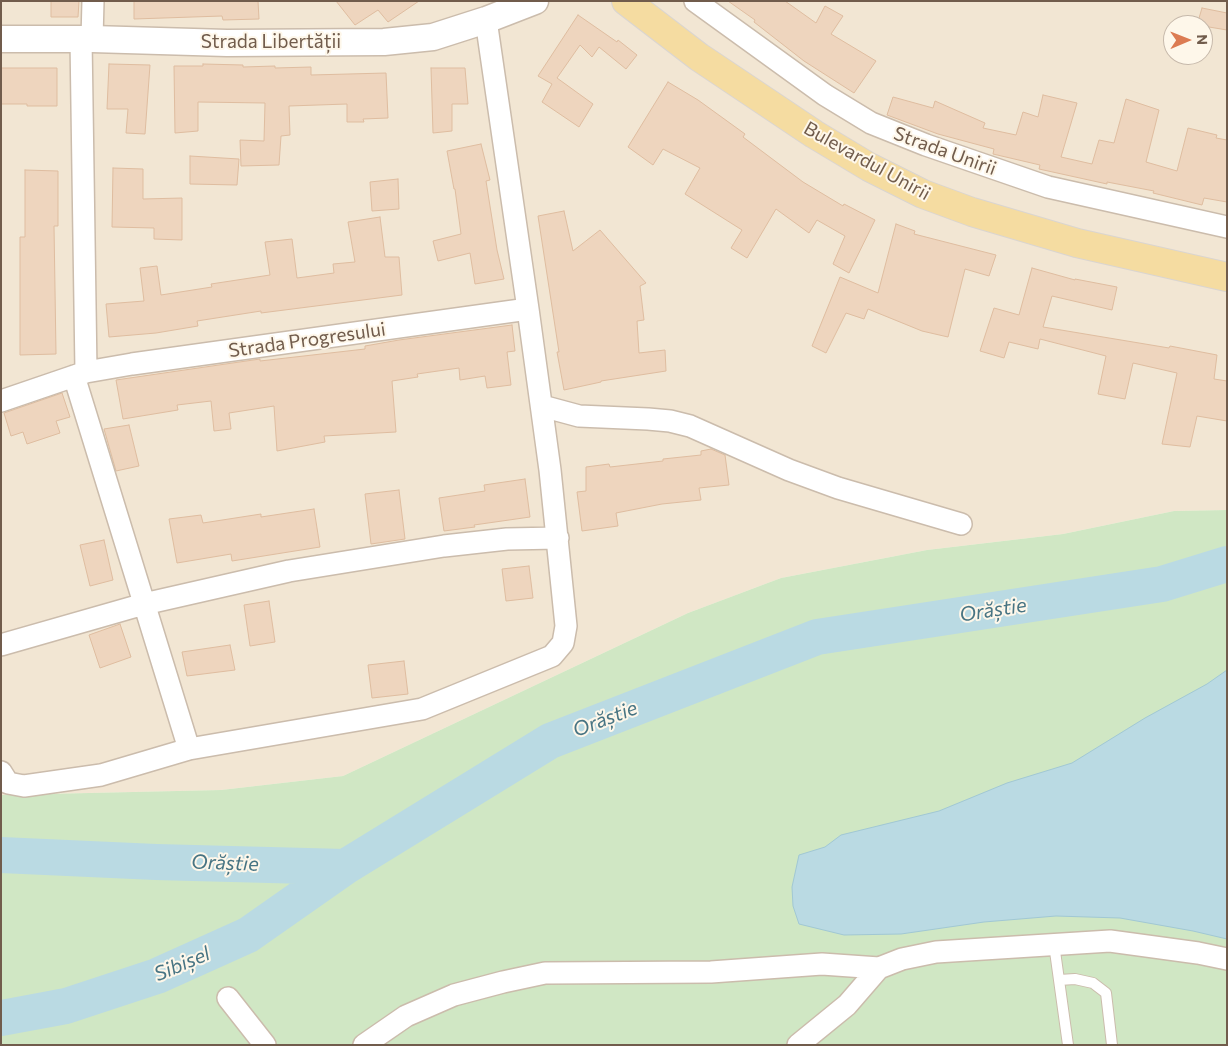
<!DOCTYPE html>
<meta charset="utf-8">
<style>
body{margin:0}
#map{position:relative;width:1228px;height:1046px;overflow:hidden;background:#faf4e4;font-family:Commissioner,sans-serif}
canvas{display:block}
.frame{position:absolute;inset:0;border:2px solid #715c4c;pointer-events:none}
.north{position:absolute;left:1163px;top:15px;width:50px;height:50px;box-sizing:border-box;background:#fef7ea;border:1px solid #c6b9ab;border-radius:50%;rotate:89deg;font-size:14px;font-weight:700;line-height:20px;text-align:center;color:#715c4c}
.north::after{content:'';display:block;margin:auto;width:18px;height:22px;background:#dc7b52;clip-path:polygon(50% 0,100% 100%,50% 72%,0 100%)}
</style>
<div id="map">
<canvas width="1228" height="1046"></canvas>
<div class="frame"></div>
<div class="north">N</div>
</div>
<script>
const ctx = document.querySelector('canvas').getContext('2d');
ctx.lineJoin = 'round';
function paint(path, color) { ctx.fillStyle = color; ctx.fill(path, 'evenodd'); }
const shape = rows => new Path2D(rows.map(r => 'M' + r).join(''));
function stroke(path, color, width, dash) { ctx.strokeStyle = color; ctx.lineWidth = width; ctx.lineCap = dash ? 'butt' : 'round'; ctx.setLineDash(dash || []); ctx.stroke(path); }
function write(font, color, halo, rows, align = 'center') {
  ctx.font = font + ' Commissioner,sans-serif'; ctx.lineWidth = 4; ctx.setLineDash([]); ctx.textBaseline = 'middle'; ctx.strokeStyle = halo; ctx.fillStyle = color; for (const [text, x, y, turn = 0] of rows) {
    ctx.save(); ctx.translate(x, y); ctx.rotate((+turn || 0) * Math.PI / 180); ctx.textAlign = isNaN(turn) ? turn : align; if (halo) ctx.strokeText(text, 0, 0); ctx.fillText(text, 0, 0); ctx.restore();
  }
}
const residential = shape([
 [1,1,1227,1,1227,510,1174,511,1063,534,927,550,781,578,688,613,343,776,221,790,1,795],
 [1173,25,1203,25,1203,55,1173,55]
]);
const green = shape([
 [1227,510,1227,1045,1,1045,1,795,221,790,343,776,688,613,781,578,927,550,1063,534,1174,511]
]);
const water = shape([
 [1227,670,1227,939,1193,931,1120,918,1056,916,984,922,901,934,844,935,799,924,793,906,792,887,799,855,825,847,841,835,939,811,1007,783,1072,763,1145,718,1207,684,1227,670]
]);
const river = shape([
 [1,855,156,862,345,867,550,741,817,637,1162,584,1227,564],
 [1,1018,66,1006,157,976,248,935,345,867]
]);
const building = shape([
 [51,1,79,1,78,17,51,17,51,1],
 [134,1,258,1,259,19,223,20,222,16,134,19,134,1],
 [336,1,419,1,388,22,378,10,355,25,336,1],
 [728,1,785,1,816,23,825,6,843,16,831,34,876,61,854,93,804,61,754,22,755,20,728,1],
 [1202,8,1227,13,1227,30,1197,25,1202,8],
 [578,15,617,42,618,40,637,55,626,69,599,47,592,57,580,45,557,78,593,104,579,127,542,102,552,84,538,76,578,15],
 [109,64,150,65,145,134,126,133,128,109,107,109,109,64],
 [203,64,243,65,243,67,275,66,275,68,311,67,311,75,386,73,388,118,363,119,364,122,347,122,347,104,289,106,290,135,281,136,279,165,241,166,240,140,264,141,265,103,198,102,198,131,175,133,174,66,203,66,203,64],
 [1,68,57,68,57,106,27,106,27,104,1,104,1,68],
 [431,68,465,68,468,104,452,104,452,131,433,133,431,68],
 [668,82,698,100,745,134,743,137,803,182,843,206,844,204,875,220,849,273,833,264,845,236,817,220,809,233,776,209,747,258,731,248,742,230,685,194,700,168,663,149,653,165,628,147,668,82],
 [1043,95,1077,103,1061,157,1092,164,1099,140,1114,143,1126,99,1159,110,1146,162,1177,171,1188,128,1217,135,1216,138,1227,140,1227,202,1204,198,1202,205,1153,193,1154,191,1107,182,1107,184,1039,169,1040,165,993,154,994,149,938,134,887,115,893,97,933,108,935,101,985,123,983,128,1016,135,1023,112,1038,117,1043,95],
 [481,144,490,180,486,181,497,250,504,279,475,284,470,253,438,261,433,241,461,234,455,189,454,189,447,151,481,144],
 [190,156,239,159,237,185,190,184,190,156],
 [113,168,143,169,143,199,182,198,182,240,154,239,154,228,112,227,113,168],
 [25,170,58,171,58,226,54,226,56,354,20,355,20,237,25,237,25,170],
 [398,179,399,209,372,211,370,182,398,179],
 [564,211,573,251,600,230,646,283,640,286,644,320,637,321,639,353,665,350,666,371,601,381,601,382,564,390,557,352,559,352,538,216,564,211],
 [380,217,385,257,399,257,402,295,261,313,261,311,197,321,198,326,156,333,109,337,106,304,144,301,140,268,157,266,161,295,212,287,211,284,270,275,265,242,292,239,297,278,334,273,333,264,355,262,348,222,380,217],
 [896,224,915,231,914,234,996,255,989,276,965,269,948,337,922,331,868,309,864,319,846,313,826,353,812,346,840,277,878,293,896,224],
 [1032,268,1075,280,1075,279,1117,287,1112,310,1052,296,1043,327,1169,348,1170,346,1217,355,1214,379,1227,381,1227,421,1197,416,1190,447,1162,444,1177,373,1133,363,1125,399,1098,394,1106,356,1040,339,1038,349,1009,342,1004,358,980,351,994,308,1019,315,1032,268],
 [512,325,515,351,507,352,511,385,487,388,485,376,460,380,459,368,417,374,418,377,392,381,396,432,324,436,325,442,277,451,274,406,229,413,231,429,214,431,211,401,177,405,178,410,123,419,116,380,260,359,260,361,365,349,365,346,399,340,512,325],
 [62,393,70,417,56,421,60,433,27,444,23,432,11,436,4,413,62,393],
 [129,425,139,466,116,471,104,429,129,425],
 [711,449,725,455,729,485,699,488,701,500,662,504,616,513,618,526,582,531,577,492,586,491,586,467,609,464,610,467,663,461,663,459,701,455,701,451,711,449],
 [525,479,530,517,474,525,475,527,444,531,439,498,485,491,484,485,525,479],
 [399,490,405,539,371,544,365,494,399,490],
 [314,509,320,547,232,561,231,554,177,563,169,519,201,515,203,523,261,514,261,517,314,509],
 [104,540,113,580,90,586,80,545,104,540],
 [529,566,533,598,506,601,502,569,529,566],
 [269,601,275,642,250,646,244,605,269,601],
 [120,624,131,657,100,668,89,635,120,624],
 [230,645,235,670,187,676,182,652,230,645],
 [404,661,408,694,372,698,368,665,404,661]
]);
const service = shape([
 [1054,944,1068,1045],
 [1059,980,1075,979,1093,983,1106,993,1112,1045]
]);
const minor = shape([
 [695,1,825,95,871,123,926,145,1048,187,1227,227],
 [81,39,86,372],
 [92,39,93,1],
 [74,376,189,749],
 [1,401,86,372,132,364,528,309],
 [542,406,579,416,648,419,670,421,690,426,789,470,838,488,961,524],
 [1,645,144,604,289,571,444,546,507,539,558,538],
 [1,772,8,783,24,786,101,775,189,749,422,709,552,656,563,643,566,626,550,470,528,309,486,20],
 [228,998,265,1045],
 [364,1045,406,1016,454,995,503,982,545,973,711,972,822,964,879,968,902,959,936,952,1110,941,1198,953,1227,959],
 [798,1045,847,1005,879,968]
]);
const tertiary = shape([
 [1,39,92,39,227,43,384,42,433,37,486,20,535,1]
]);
const primary = shape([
 [626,1,699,57,814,134,869,167,923,194,972,212,1077,243,1227,277]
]);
const streetNames = [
 ["Strada Libertății",271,42],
 ["Strada Unirii",945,151,20],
 ["Bulevardul Unirii",867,161,29],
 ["Strada Progresului",307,340,-8]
];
const waterNames = [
 ["Orăștie",993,610,-9],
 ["Orăștie",605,719,-21],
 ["Orăștie",225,863,2],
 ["Sibișel",182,964,-23]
];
paint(residential, '#f2e6d3');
paint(green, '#d0e7c4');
paint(water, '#badae3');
stroke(water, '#a1c8d4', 1);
stroke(river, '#badae3', 36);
paint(building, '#eed5be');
stroke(building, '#dfbda0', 1);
stroke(service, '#cbbcac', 12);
stroke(minor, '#cbbcac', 24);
stroke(tertiary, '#cbbcac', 29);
stroke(primary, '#dad5d0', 30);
stroke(service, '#fff', 10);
stroke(minor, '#fff', 21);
stroke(tertiary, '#fff', 26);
stroke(primary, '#f5dca1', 28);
write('19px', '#715c4c', '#fef7ea', streetNames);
write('italic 20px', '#477483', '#fef7ea', waterNames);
</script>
